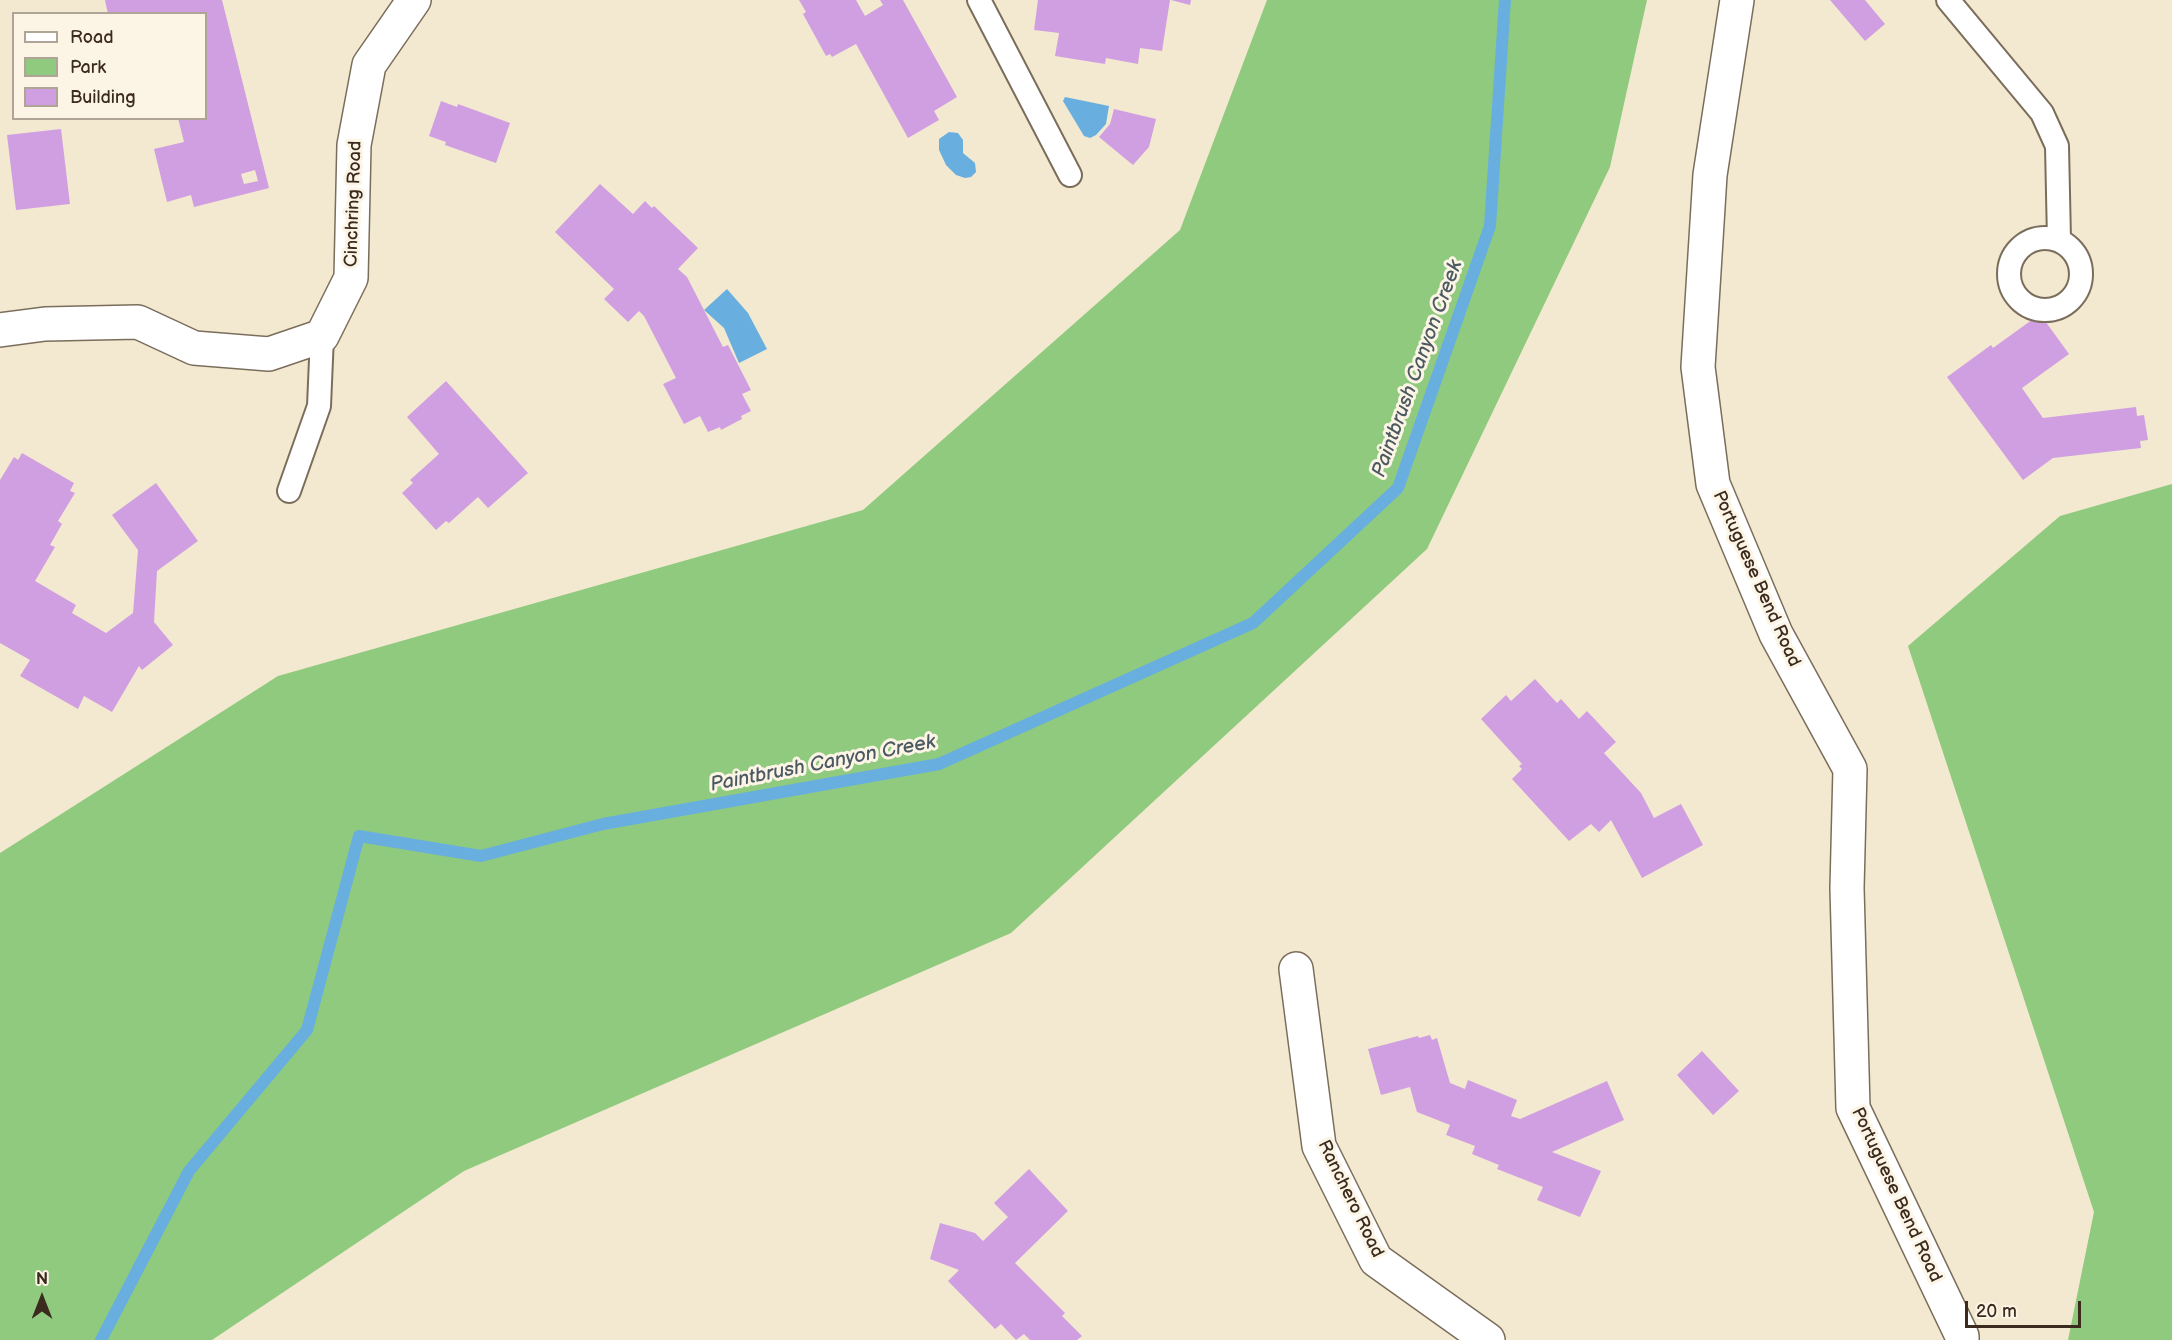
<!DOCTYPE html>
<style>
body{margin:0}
#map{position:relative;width:2172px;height:1340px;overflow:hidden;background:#f3e9d0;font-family:"Balsamiq Sans",sans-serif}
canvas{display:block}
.legend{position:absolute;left:12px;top:12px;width:195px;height:108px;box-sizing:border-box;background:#fcf5e5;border:2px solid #afa495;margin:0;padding:8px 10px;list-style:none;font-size:18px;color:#3b2a1e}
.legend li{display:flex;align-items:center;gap:12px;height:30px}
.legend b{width:30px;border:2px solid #afa495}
.north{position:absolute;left:12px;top:1268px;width:60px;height:60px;-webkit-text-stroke:4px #fcf5e5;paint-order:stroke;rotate:0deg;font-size:16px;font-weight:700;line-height:24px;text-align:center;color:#3b2a1e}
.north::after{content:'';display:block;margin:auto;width:21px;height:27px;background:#3b2a1e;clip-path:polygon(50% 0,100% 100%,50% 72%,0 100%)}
.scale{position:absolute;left:1965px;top:1301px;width:116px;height:27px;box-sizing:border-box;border:3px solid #3b2a1e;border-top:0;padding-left:8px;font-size:18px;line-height:21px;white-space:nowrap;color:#3b2a1e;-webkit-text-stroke:4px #fcf5e5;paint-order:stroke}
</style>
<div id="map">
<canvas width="2172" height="1340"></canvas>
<ul class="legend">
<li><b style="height:8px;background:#fff"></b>Road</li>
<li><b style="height:16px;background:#8fca7e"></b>Park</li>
<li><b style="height:16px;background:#d09fe1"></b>Building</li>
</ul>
<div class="north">N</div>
<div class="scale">20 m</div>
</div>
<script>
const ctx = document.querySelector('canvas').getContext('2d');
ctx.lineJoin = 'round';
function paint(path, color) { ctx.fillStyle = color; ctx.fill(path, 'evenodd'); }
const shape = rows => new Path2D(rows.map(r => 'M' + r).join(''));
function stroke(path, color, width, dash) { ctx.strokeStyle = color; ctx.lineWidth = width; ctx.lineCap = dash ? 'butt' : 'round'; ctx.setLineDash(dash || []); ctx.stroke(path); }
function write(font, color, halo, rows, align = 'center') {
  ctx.font = font + ' "Balsamiq Sans",sans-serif'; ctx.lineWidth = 6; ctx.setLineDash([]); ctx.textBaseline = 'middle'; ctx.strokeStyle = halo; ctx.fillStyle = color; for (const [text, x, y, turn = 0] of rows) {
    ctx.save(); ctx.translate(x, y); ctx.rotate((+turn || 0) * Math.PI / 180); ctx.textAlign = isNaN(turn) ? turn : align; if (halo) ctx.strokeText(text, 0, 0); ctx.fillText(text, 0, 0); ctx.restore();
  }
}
const green = shape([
 [1267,0,1647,0,1610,167,1427,549,1011,933,464,1171,212,1340,0,1340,0,853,278,676,863,510,1180,230],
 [2172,484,2172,1340,2068,1340,2094,1212,1908,646,2060,516]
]);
const water = shape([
 [1065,97,1109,106,1106,124,1096,135,1090,138,1084,136,1063,101],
 [949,132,958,133,963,140,963,153,975,163,976,172,971,177,965,178,956,175,946,165,939,150,939,139],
 [727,289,748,313,767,349,739,363,724,328,704,310]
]);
const stream = shape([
 [101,1340,189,1171,307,1030,359,836,481,856,603,824,939,764,1253,623,1398,488,1490,226,1505,0]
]);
const building = shape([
 [105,0,222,0,269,188,194,207,191,195,167,202,154,149,184,142,178,118,206,118,206,14,108,14],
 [255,170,258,181,244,184,241,174],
 [799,0,856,0,865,16,883,5,880,0,903,0,957,97,934,111,939,120,908,138,856,44,832,57,830,54,826,56,803,14,806,12],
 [1038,0,1170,0,1162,51,1140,48,1138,64,1106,58,1105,64,1055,56,1059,33,1034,30],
 [1171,0,1191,0,1190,5],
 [1830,0,1865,0,1885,24,1865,41],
 [441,101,457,107,458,104,510,123,496,163,445,145,446,142,429,136],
 [1114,109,1156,119,1149,147,1133,165,1099,137,1110,124],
 [61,129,70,204,16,210,7,135],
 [600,184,633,214,645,201,652,208,654,206,698,248,678,269,687,277,723,347,728,345,751,390,742,394,751,411,741,416,742,419,721,430,720,427,708,432,700,416,684,424,663,384,676,378,644,316,639,311,628,322,604,299,614,289,555,232],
 [2040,314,2069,354,2022,388,2043,418,2136,407,2137,416,2144,415,2148,440,2140,441,2141,448,2053,458,2023,480,1947,377,1991,345,1993,348],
 [446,381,528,473,488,508,478,497,449,523,446,521,436,530,402,493,413,483,410,480,439,454,407,417],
 [22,453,74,483,70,491,75,493,58,521,62,524,50,545,55,547,35,581,76,605,72,613,106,633,133,613,138,550,112,515,156,483,198,541,157,571,154,622,173,645,142,670,139,666,112,712,84,696,78,709,20,676,30,660,0,643,0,480,14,457,18,460],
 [1535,679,1557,703,1561,699,1579,719,1587,711,1616,742,1604,753,1641,793,1654,818,1681,804,1703,845,1642,878,1611,820,1599,832,1591,824,1569,841,1512,779,1522,769,1519,766,1522,764,1481,719,1506,695,1511,701],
 [1430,1035,1432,1040,1437,1038,1450,1083,1465,1089,1468,1080,1517,1100,1511,1116,1520,1119,1607,1081,1624,1120,1552,1152,1601,1171,1580,1217,1537,1200,1543,1187,1497,1169,1499,1165,1472,1154,1475,1146,1446,1135,1450,1125,1417,1112,1410,1087,1381,1095,1368,1049,1418,1036,1419,1038],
 [1702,1051,1739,1091,1713,1115,1677,1075],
 [1029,1169,1068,1211,1015,1263,1065,1313,1062,1316,1082,1336,1077,1340,1030,1340,1024,1334,1016,1340,1001,1324,995,1329,948,1281,959,1270,930,1259,940,1223,975,1233,983,1241,1008,1217,994,1203]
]);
const lane = shape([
 [979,0,1070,175],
 [1948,0,2042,113,2057,146,2059,240],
 '2009 274a36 36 0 1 1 72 0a36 36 0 1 1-72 0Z',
 [289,491,319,406,322,336]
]);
const street = shape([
 [1737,0,1710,175,1698,367,1713,484,1776,634,1850,769,1847,888,1853,1108,1962,1336,1962,1340],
 [0,330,45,324,138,322,194,348,269,354,322,336,351,278,354,145,369,65,414,0],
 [1296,969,1319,1146,1376,1260,1488,1340]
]);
const streetNames = [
 ["Cinchring Road",354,204,-88],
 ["Portuguese Bend Road",1756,579,66],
 ["Portuguese Bend Road",1896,1195,65],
 ["Ranchero Road",1350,1199,64]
];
const waterNames = [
 ["Paintbrush Canyon Creek",1418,369,-70],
 ["Paintbrush Canyon Creek",823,764,-11]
];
paint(green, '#8fca7e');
paint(water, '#68afdf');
stroke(stream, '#68afdf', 12);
paint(building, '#d09fe1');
stroke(lane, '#7b6d5c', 26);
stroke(street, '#7b6d5c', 36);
stroke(lane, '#fff', 22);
stroke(street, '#fff', 33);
write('18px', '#3b2a1e', '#fcf5e5', streetNames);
write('italic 20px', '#4b5962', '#fcf5e5', waterNames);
</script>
